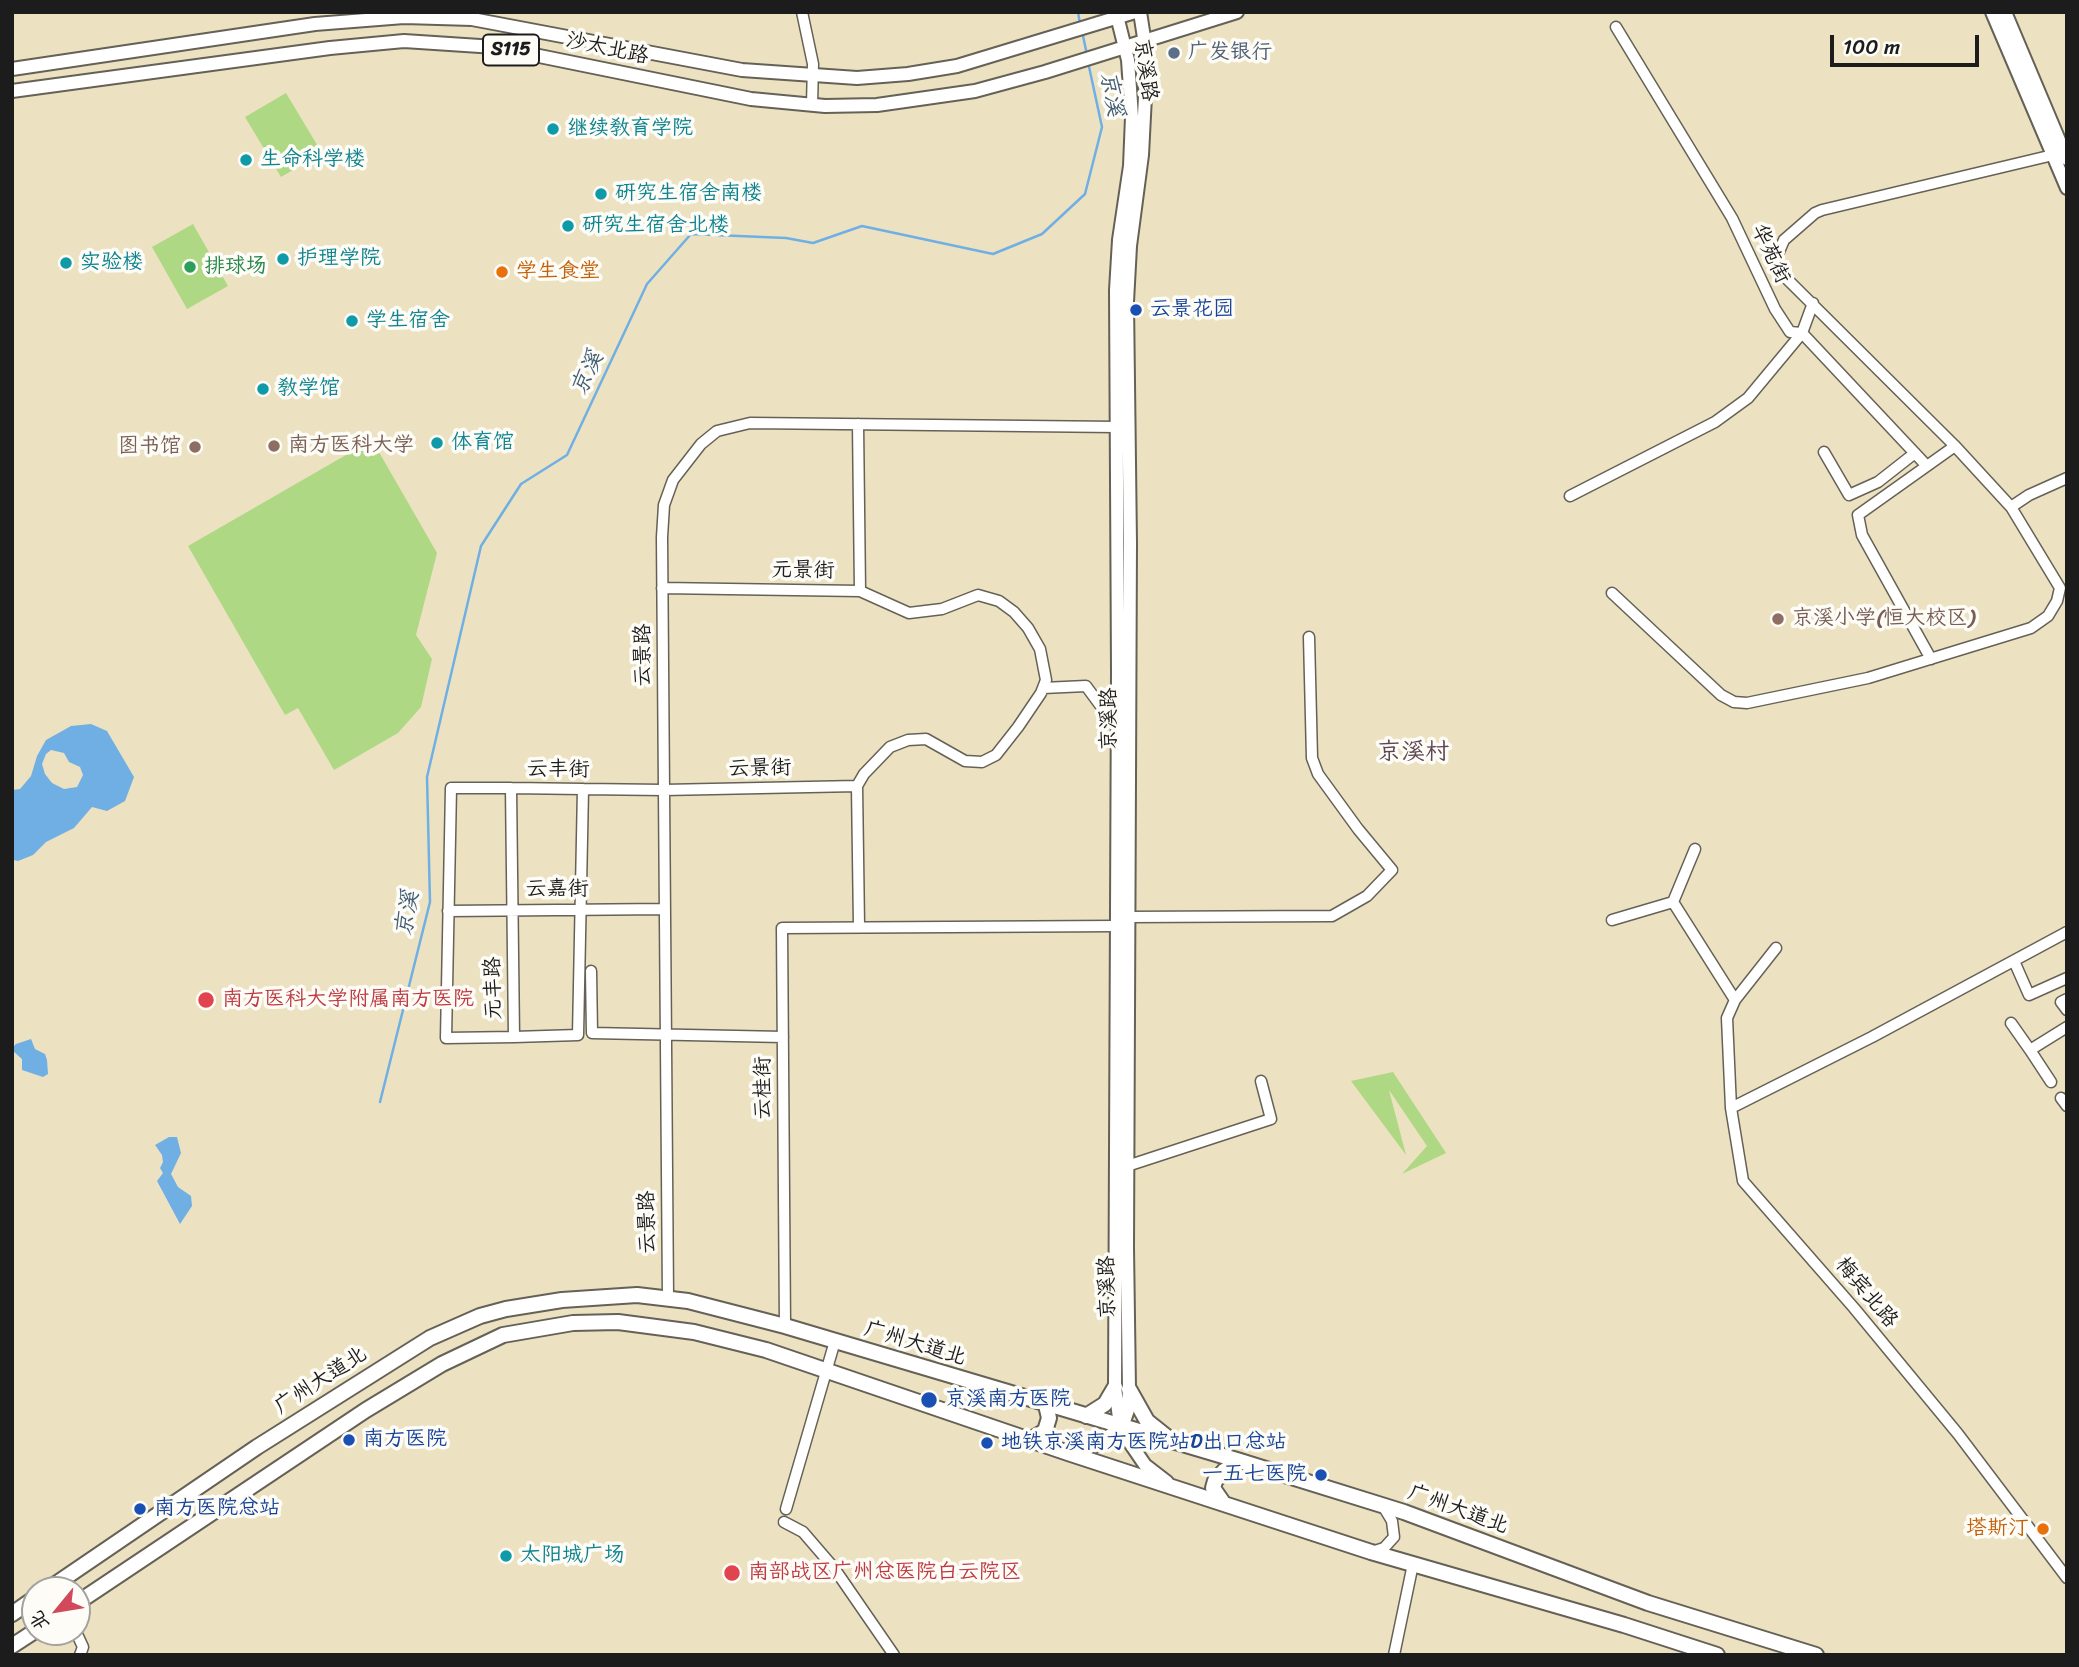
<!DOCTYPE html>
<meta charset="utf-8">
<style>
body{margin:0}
#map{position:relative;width:2079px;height:1667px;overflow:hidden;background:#ece2c2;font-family:Sriracha,"LXGW WenKai TC",sans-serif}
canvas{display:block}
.frame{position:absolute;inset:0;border:14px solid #1c1c1c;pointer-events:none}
.north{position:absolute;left:21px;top:1576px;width:70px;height:70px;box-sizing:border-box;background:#fdfcf7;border:2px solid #a3a29f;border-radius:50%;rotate:240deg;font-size:19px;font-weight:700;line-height:28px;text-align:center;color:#1c1c1c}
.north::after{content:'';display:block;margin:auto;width:24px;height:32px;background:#d1495b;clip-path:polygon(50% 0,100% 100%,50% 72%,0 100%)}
.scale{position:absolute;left:1830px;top:35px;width:149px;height:32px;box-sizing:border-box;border:4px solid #1c1c1c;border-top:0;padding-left:9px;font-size:21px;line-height:24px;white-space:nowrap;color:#1c1c1c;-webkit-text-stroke:5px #fdfcf7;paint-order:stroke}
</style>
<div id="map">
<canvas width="2079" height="1667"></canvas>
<div class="frame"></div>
<div class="north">北</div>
<div class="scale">100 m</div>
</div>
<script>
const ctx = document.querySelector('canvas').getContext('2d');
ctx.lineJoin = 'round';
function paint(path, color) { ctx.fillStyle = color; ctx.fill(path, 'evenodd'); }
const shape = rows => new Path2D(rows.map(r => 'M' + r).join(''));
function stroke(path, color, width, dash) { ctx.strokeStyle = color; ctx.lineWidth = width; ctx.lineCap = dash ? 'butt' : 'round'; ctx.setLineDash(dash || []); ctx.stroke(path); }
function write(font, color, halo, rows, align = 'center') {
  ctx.font = font + ' Sriracha,"LXGW WenKai TC",sans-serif'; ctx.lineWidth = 7; ctx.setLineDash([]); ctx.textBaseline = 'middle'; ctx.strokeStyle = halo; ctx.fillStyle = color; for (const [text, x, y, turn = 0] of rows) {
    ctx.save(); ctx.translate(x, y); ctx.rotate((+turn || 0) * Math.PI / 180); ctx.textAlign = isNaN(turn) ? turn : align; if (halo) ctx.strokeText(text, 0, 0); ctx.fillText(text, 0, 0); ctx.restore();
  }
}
const green = shape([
 [286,93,322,153,281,177,245,117],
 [193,224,228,286,187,309,152,247],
 [372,440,437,553,416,635,432,659,421,707,398,733,334,770,298,708,285,715,188,546],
 [1393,1072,1446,1153,1402,1174,1427,1146,1389,1090,1406,1155,1351,1081]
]);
const water = shape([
 [91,724,107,731,134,777,125,801,107,811,92,807,74,828,46,842,33,855,18,861,13,860,12,790,20,789,31,776,37,756,46,740,71,726],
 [51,750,64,753,69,762,80,767,83,775,77,787,64,789,52,783,45,774,42,764,46,754],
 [31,1039,35,1049,45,1054,47,1060,48,1074,43,1077,22,1070,22,1059,14,1052,13,1047,16,1044],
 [169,1137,177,1137,181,1153,171,1174,178,1187,191,1196,192,1206,180,1224,157,1181,163,1173,160,1168,163,1162,162,1155,155,1145]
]);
const stream = shape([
 [1078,12,1080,24],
 [1082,31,1087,55],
 [380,1102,430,902,427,777,481,546,521,484,567,455,647,284,691,234,786,238,813,243,862,226,993,254,1042,234,1085,194,1102,127,1088,62]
]);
const minor = shape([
 [802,12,813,64,812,105],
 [1616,27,1732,218,1775,309,1790,332,1802,333,1926,465],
 [1824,452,1849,495,1878,482,1915,453],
 [1570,496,1715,422,1748,398,1802,333,1813,303],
 [2011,507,2029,495,2067,478],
 [662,588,860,591,858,424],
 [1612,593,1721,695,1734,702,1747,703,1868,678,2031,628,2048,616,2057,601,2060,588,2011,507,1954,445,1787,279,1775,261,1784,240,1815,213,1822,210,2053,155],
 [1931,659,1862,535,1858,515,1955,446],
 [1043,688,1086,686,1100,705,1118,710],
 [857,786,864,774,890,747,908,740,926,739,965,761,982,762,996,755,1018,727,1041,693,1046,680,1040,649,1028,628,1014,612,999,601,978,595,942,609,909,613,860,591],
 [857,786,859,926],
 [511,788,514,1037,446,1038,451,788,511,788,583,789,664,790,857,786],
 [1673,902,1735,1000],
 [1673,902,1695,849],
 [448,911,665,909],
 [1128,917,1332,916,1367,896,1392,870,1358,829,1318,774,1312,758,1309,637],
 [1612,920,1673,902],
 [1776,948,1735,1000,1727,1018,1731,1108,1743,1181,1854,1308,1958,1434,2067,1578],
 [2014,961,2029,995,2067,978],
 [591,971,592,1033,783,1037],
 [2067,999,2061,1002,2067,1010],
 [2011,1023,2030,1050],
 [514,1037,578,1035,583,789],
 [2051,1082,2030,1050,2067,1027],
 [2061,1098,2067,1106],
 [1731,1108,1872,1037,2067,932],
 [1127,1166,1271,1119,1261,1081],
 [668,1298,662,537,664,505,673,480,701,444,717,431,750,423,1117,427],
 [785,1326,782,928,1116,926],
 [786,1509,835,1341],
 [784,1522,803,1532,834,1568,894,1655],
 [1372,1552,1384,1548,1394,1537,1392,1521,1383,1506],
 [76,1632,83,1647,80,1655],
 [1394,1655,1413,1564]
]);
const major = shape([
 [1116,12,1128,60,1132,117,1130,166,1119,240,1116,290,1118,672,1115,1387,1119,1418,1128,1440,1145,1465,1167,1482],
 [1992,12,2067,188],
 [2005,12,2067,159],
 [12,69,315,24,404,17,472,19,742,70,857,78,908,74,957,66,1135,12],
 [12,91,330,48,404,41,495,47,751,99,825,106,877,105,975,91,1045,72,1237,12],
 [1068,1453,1096,1445,1122,1427,1128,1410,1129,1389,1127,1247,1130,543,1127,302,1130,246,1142,155,1147,57,1140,12]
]);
const highway = shape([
 [1129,1389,1147,1421,1167,1437],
 [1086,1416,1105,1404,1115,1387],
 [1030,1440,1045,1431,1049,1418,1046,1405],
 [1222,1501,1213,1488,1215,1481,1224,1471,1240,1461],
 [47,1590,257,1447,430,1338,480,1316,506,1309,562,1300,637,1295,688,1301,785,1326,1240,1461,1404,1512,1648,1603,1816,1655],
 [77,1603,366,1410,442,1364,503,1335,573,1323,618,1322,694,1332,766,1350,1068,1453,1371,1552,1624,1625,1717,1655],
 [12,1614,35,1598],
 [12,1646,35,1631]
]);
const markers = [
 [1174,53,7,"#5c6f8a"],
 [553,129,7,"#0f9aa8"],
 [246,160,7,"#0f9aa8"],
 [601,194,7,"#0f9aa8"],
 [568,226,7,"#0f9aa8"],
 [283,259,7,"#0f9aa8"],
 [66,263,7,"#0f9aa8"],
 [190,267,7,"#2e9e5b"],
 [502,272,7,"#e8710a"],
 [1136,310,7,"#1a4fb4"],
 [352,321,7,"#0f9aa8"],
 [263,389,7,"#0f9aa8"],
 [437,443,7,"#0f9aa8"],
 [274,446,7,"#8d6e63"],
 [195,447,7,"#8d6e63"],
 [1778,619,7,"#8d6e63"],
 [206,1000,9,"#e0444e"],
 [929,1400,9,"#1a4fb4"],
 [349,1440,7,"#1a4fb4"],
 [987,1443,7,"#1a4fb4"],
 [1321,1475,7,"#1a4fb4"],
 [140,1509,7,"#1a4fb4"],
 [2043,1529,7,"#e8710a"],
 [506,1556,7,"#0f9aa8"],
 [732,1573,9,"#e0444e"]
];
const shields = [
 [511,50,56]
];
const shieldNames = [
 ["S115",511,50]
];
const streetNames = [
 ["沙太北路",607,49,12],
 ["京溪路",1145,70,82],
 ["华苑街",1770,254,65],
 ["元景街",803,571,1],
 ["云景路",644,655,-90],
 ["京溪路",1110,719,-90],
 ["云景街",760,769,-1],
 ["云丰街",558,770,1],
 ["云嘉街",557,890],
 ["元丰路",494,988,-91],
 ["云桂街",764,1088,-90],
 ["云景路",648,1222,-91],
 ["京溪路",1108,1287,-91],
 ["梅宾北路",1866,1293,50],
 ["广州大道北",915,1344,17],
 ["广州大道北",321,1381,-33],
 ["广州大道北",1458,1510,20]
];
const serviceNames = [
 ["广发银行",1188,53]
];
const cultureNames = [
 ["继续教育学院",567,129],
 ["生命科学楼",260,160],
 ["研究生宿舍南楼",615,194],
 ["研究生宿舍北楼",582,226],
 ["护理学院",297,259],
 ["实验楼",80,263],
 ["学生宿舍",366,321],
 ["教学馆",277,389],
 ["体育馆",451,443],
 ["太阳城广场",520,1556]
];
const leisureNames = [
 ["排球场",204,267]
];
const foodNames = [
 ["学生食堂",516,272],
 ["塔斯汀",2029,1529,"right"]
];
const transitNames = [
 ["云景花园",1150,310],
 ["京溪南方医院",945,1400],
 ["南方医院",363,1440],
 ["地铁京溪南方医院站D出口总站",1001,1443],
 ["一五七医院",1307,1475,"right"],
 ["南方医院总站",154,1509]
];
const educationNames = [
 ["南方医科大学",288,446],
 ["图书馆",181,447,"right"],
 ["京溪小学(恒大校区)",1792,619]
];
const healthNames = [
 ["南方医科大学附属南方医院",222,1000],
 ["南部战区广州总医院白云院区",748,1573]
];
const waterNames = [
 ["京溪",1111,94,79],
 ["京溪",588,374,-65],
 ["京溪",408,914,-80]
];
const quarterNames = [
 ["京溪村",1413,753]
];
paint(green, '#aed883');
paint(water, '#70afe3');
stroke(stream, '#70afe3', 2.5);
stroke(minor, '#656156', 13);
stroke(major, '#656156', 16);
stroke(highway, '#656156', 18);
stroke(minor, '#fff', 10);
stroke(major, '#fff', 12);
stroke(highway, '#fff', 14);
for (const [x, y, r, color] of markers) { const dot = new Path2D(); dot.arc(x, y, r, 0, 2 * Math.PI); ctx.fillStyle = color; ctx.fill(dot); stroke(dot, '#fdfcf7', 2.5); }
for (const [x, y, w] of shields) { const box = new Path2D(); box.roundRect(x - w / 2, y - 15.5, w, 31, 5); ctx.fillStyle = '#fdfcf7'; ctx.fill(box); stroke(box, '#1c1c1c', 2); }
write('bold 19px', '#1c1c1c', null, shieldNames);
write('21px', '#1c1c1c', '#fdfcf7', streetNames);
write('21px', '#4e5e75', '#fdfcf7', serviceNames, 'left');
write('21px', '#0d838f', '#fdfcf7', cultureNames, 'left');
write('21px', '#27864d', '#fdfcf7', leisureNames, 'left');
write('21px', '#c56008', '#fdfcf7', foodNames, 'left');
write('21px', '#164399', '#fdfcf7', transitNames, 'left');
write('21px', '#785e54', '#fdfcf7', educationNames, 'left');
write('21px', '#be3a42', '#fdfcf7', healthNames, 'left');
write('italic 23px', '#425e76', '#fdfcf7', waterNames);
write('24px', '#5d4554', '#fdfcf7', quarterNames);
</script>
